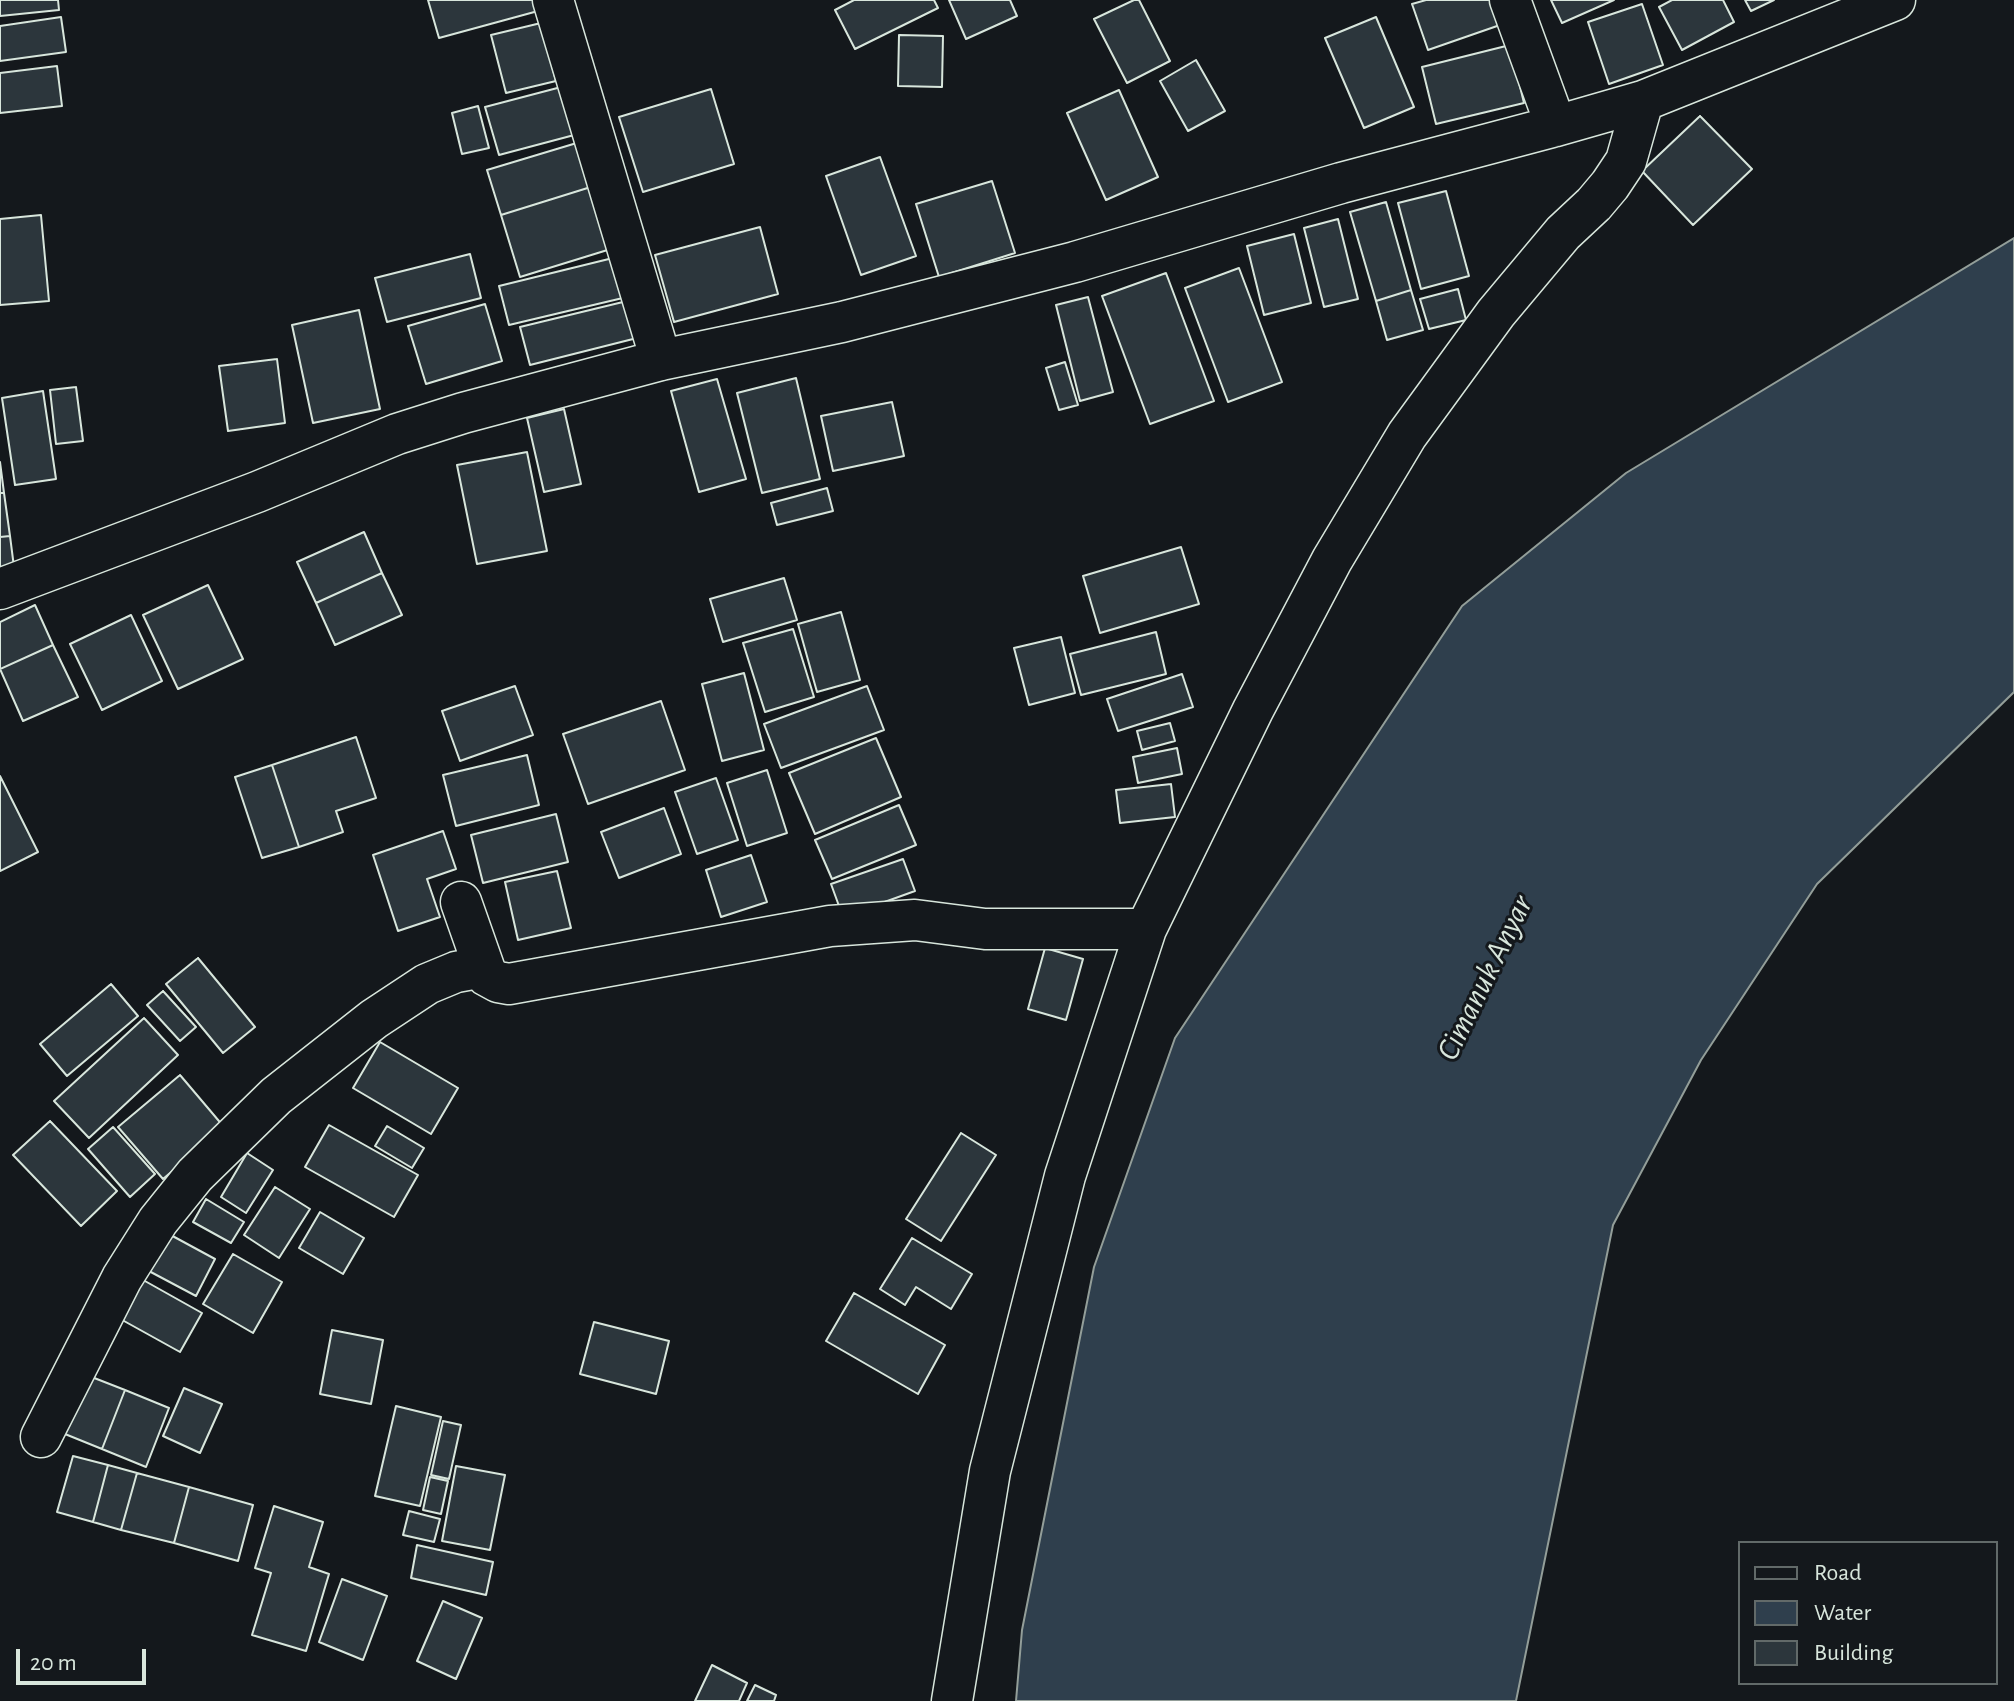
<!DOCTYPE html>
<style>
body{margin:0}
#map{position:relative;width:2014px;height:1701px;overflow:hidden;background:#14181c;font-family:"Alegreya Sans",sans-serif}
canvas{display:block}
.legend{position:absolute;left:1738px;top:1541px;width:260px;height:144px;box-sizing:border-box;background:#14181c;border:2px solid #626a69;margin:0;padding:10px 14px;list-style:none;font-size:24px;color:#d8e6dc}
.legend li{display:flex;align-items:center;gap:16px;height:40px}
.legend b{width:40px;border:2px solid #626a69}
.scale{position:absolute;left:16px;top:1649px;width:130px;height:36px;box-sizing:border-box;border:4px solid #d8e6dc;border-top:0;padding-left:10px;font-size:24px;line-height:28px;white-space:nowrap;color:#d8e6dc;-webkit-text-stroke:6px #14181c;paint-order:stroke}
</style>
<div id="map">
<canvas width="2014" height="1701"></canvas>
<ul class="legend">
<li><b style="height:10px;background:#14181c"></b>Road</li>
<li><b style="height:22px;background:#2f3f4d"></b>Water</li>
<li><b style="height:22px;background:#2c363c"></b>Building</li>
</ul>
<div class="scale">20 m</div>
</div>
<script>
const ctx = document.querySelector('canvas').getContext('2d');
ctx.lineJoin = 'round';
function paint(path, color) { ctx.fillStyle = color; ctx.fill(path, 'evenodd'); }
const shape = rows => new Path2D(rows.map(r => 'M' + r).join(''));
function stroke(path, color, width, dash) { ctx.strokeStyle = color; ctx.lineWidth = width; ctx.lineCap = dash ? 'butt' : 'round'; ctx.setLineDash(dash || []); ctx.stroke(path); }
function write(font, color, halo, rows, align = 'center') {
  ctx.font = font + ' "Alegreya Sans",sans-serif'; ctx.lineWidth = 6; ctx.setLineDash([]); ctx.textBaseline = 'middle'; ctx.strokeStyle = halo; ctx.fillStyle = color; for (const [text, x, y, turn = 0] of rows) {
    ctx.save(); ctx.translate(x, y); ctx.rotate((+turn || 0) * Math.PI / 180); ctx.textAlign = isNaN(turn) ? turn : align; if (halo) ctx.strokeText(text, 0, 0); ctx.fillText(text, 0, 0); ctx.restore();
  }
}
const water = shape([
 [2014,238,2014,692,1817,884,1701,1060,1613,1225,1516,1701,1016,1701,1022,1630,1094,1267,1175,1038,1462,606,1626,473,2014,238]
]);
const building = shape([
 [0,0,58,0,59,10,0,16,0,0],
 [428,0,535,0,538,11,439,38,428,0],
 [854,0,934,0,938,8,855,49,835,10,854,0],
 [949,0,1010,0,1017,16,966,39,949,0],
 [1134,0,1139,0,1170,61,1127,83,1094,19,1134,0],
 [1426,0,1491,0,1500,25,1428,50,1412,4,1426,0],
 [1551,0,1614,0,1562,23,1551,0],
 [1672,0,1723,0,1734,22,1682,50,1659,7,1672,0],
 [1745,0,1774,0,1751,11,1745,0],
 [1642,4,1663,65,1609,84,1588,22,1642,4],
 [61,17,66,52,0,61,0,26,61,17],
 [1376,17,1414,107,1364,128,1325,38,1376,17],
 [541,23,556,81,506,93,491,35,541,23],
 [899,35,943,36,942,87,898,86,899,35],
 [1510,45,1524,103,1436,124,1422,67,1510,45],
 [1196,60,1225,111,1188,131,1160,81,1196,60],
 [57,66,62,106,0,113,0,73,57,66],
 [565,86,578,134,499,155,485,107,565,86],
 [711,89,734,164,643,192,619,117,711,89],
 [1119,90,1158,177,1106,200,1067,113,1119,90],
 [478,106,489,148,462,154,452,113,478,106],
 [1700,116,1752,169,1693,225,1642,171,1700,116],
 [580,142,594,186,501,215,487,170,580,142],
 [880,157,916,256,861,275,826,176,880,157],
 [992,181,1015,253,939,277,916,204,992,181],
 [594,186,614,248,520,277,501,215,594,186],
 [1446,191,1469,276,1421,289,1398,203,1446,191],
 [1386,202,1411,290,1376,301,1350,212,1386,202],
 [41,215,49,301,0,305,0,219,41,215],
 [1338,219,1358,299,1324,307,1304,228,1338,219],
 [760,227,778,294,674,322,655,255,760,227],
 [1294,234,1311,303,1264,315,1247,246,1294,234],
 [470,254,481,298,387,322,375,278,470,254],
 [617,257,627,297,509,325,499,286,617,257],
 [1239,268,1282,382,1228,402,1185,288,1239,268],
 [1166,273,1214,401,1150,424,1102,296,1166,273],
 [1458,289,1466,320,1429,329,1420,299,1458,289],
 [1411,290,1423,330,1387,340,1376,301,1411,290],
 [1088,297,1113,392,1080,401,1056,305,1088,297],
 [627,301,637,338,530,365,520,327,627,301],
 [485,304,502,361,426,384,408,326,485,304],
 [359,310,380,409,313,423,292,325,359,310],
 [277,359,285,423,228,431,219,366,277,359],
 [1065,362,1078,405,1059,410,1046,368,1065,362],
 [796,378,820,479,762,493,737,393,796,378],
 [717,379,746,479,699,492,671,391,717,379],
 [76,387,83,441,56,444,50,390,76,387],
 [43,391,56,479,15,485,2,398,43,391],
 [892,402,904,456,833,471,821,416,892,402],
 [564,409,581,484,544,492,527,418,564,409],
 [527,452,547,551,477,564,457,465,527,452],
 [0,462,4,493,0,493,0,462],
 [827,488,833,511,777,525,771,503,827,488],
 [0,493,4,493,10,536,0,537,0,493],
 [364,532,382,573,316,603,297,562,364,532],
 [10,536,15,575,0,576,0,537,10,536],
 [1181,547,1199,604,1100,633,1083,576,1181,547],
 [382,573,402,615,335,645,316,603,382,573],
 [784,578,797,620,723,642,710,599,784,578],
 [208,585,243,659,178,689,143,615,208,585],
 [35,605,53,645,0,669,0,622,35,605],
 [841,612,860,680,817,692,798,624,841,612],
 [131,615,162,681,102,710,70,644,131,615],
 [793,629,814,697,765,712,743,643,793,629],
 [1156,632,1166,674,1081,695,1070,654,1156,632],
 [1061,637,1075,693,1029,705,1014,648,1061,637],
 [53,645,78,697,23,721,0,669,53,645],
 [744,673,764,750,722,761,702,684,744,673],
 [1182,674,1193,707,1118,731,1107,699,1182,674],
 [515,686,533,735,460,761,442,711,515,686],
 [867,686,884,730,781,768,764,724,867,686],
 [661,701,685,770,588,804,563,734,661,701],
 [1170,723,1175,741,1142,750,1137,731,1170,723],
 [356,737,376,798,336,811,343,832,299,847,272,765,356,737],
 [876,738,901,797,815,834,789,773,876,738],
 [1177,748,1182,774,1138,783,1133,757,1177,748],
 [527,755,539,805,456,826,443,775,527,755],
 [272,765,299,847,262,858,235,777,272,765],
 [767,770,787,833,747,846,727,783,767,770],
 [0,776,38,852,0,871,0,776],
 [716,778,738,840,697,854,675,792,716,778],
 [1171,784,1175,817,1120,823,1116,790,1171,784],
 [899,805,916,845,832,879,815,840,899,805],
 [664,808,681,854,619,878,601,832,664,808],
 [556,814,568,862,483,883,471,835,556,814],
 [443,831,456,869,427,879,440,917,398,931,373,855,443,831],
 [751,855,767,902,721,917,706,870,751,855],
 [903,859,915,891,843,917,831,884,903,859],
 [557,871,571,928,518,940,505,882,557,871],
 [1045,948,1083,959,1066,1020,1028,1009,1045,948],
 [198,958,255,1027,223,1053,166,984,198,958],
 [111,984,138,1016,67,1076,40,1044,111,984],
 [163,991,196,1027,180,1041,147,1005,163,991],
 [144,1018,178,1055,89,1138,54,1101,144,1018],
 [380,1042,458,1088,431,1134,353,1088,380,1042],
 [180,1075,224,1127,163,1179,118,1127,180,1075],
 [50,1121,117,1191,81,1226,13,1155,50,1121],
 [329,1125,418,1175,394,1217,305,1167,329,1125],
 [387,1126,424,1148,412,1168,375,1146,387,1126],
 [113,1127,155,1174,130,1197,88,1149,113,1127],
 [961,1133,996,1155,941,1241,906,1219,961,1133],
 [247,1153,273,1170,246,1213,221,1197,247,1153],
 [275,1187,310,1209,279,1258,244,1235,275,1187],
 [206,1199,244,1222,231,1243,193,1222,206,1199],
 [320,1212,364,1238,343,1274,299,1248,320,1212],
 [167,1233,215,1259,196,1296,147,1270,167,1233],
 [912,1238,972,1274,951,1309,916,1287,905,1305,880,1289,912,1238],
 [233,1254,282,1282,253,1333,203,1304,233,1254],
 [136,1276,202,1313,180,1352,115,1316,136,1276],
 [854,1293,945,1345,918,1394,826,1341,854,1293],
 [594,1322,669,1341,656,1394,580,1374,594,1322],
 [332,1330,383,1340,371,1404,320,1394,332,1330],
 [84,1374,125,1390,102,1449,60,1432,84,1374],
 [184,1388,222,1404,200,1453,163,1436,184,1388],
 [125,1390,169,1408,146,1467,102,1449,125,1390],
 [396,1406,441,1417,420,1506,375,1496,396,1406],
 [443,1421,461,1425,449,1479,431,1475,443,1421],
 [73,1456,108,1465,93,1522,57,1512,73,1456],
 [108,1465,137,1473,121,1530,93,1522,108,1465],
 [456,1466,505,1475,490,1550,442,1541,456,1466],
 [137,1473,189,1487,174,1543,121,1530,137,1473],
 [430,1477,448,1481,441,1514,423,1510,430,1477],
 [189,1487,253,1505,238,1561,174,1543,189,1487],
 [274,1506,323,1522,309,1567,329,1574,306,1651,252,1635,271,1573,255,1568,274,1506],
 [409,1511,440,1519,434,1542,403,1535,409,1511],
 [417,1545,493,1562,486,1595,411,1578,417,1545],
 [342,1579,387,1596,363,1660,319,1642,342,1579],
 [443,1601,482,1618,456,1679,417,1661,443,1601],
 [712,1665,747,1683,739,1701,695,1701,712,1665],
 [755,1685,776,1695,774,1701,747,1701,755,1685]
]);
const street = shape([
 [553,0,661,360],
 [1510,0,1556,126],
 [0,589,257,492,397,434,463,413,661,360,842,322,1075,262,1341,183,1556,126,1643,101,1895,0],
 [461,902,487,976,498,982,509,984,830,926,915,920,985,929,1146,929],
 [41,1437,122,1278,158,1221,195,1175,276,1096,374,1019,427,984,456,972,483,967],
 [952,1701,990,1471,1065,1176,1146,929,1253,710,1332,560,1407,435,1496,313,1563,233,1594,204,1610,185,1626,161,1643,101]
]);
const waterNames = [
 ["Cimanuk Anyar",1485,978,-64]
];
paint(water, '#2f3f4d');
stroke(water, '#939e99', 2);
paint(building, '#2c363c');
stroke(building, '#d8e6dc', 2);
stroke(street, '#d8e6dc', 43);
stroke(street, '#14181c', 40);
write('italic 32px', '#d8e6dc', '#14181c', waterNames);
</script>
